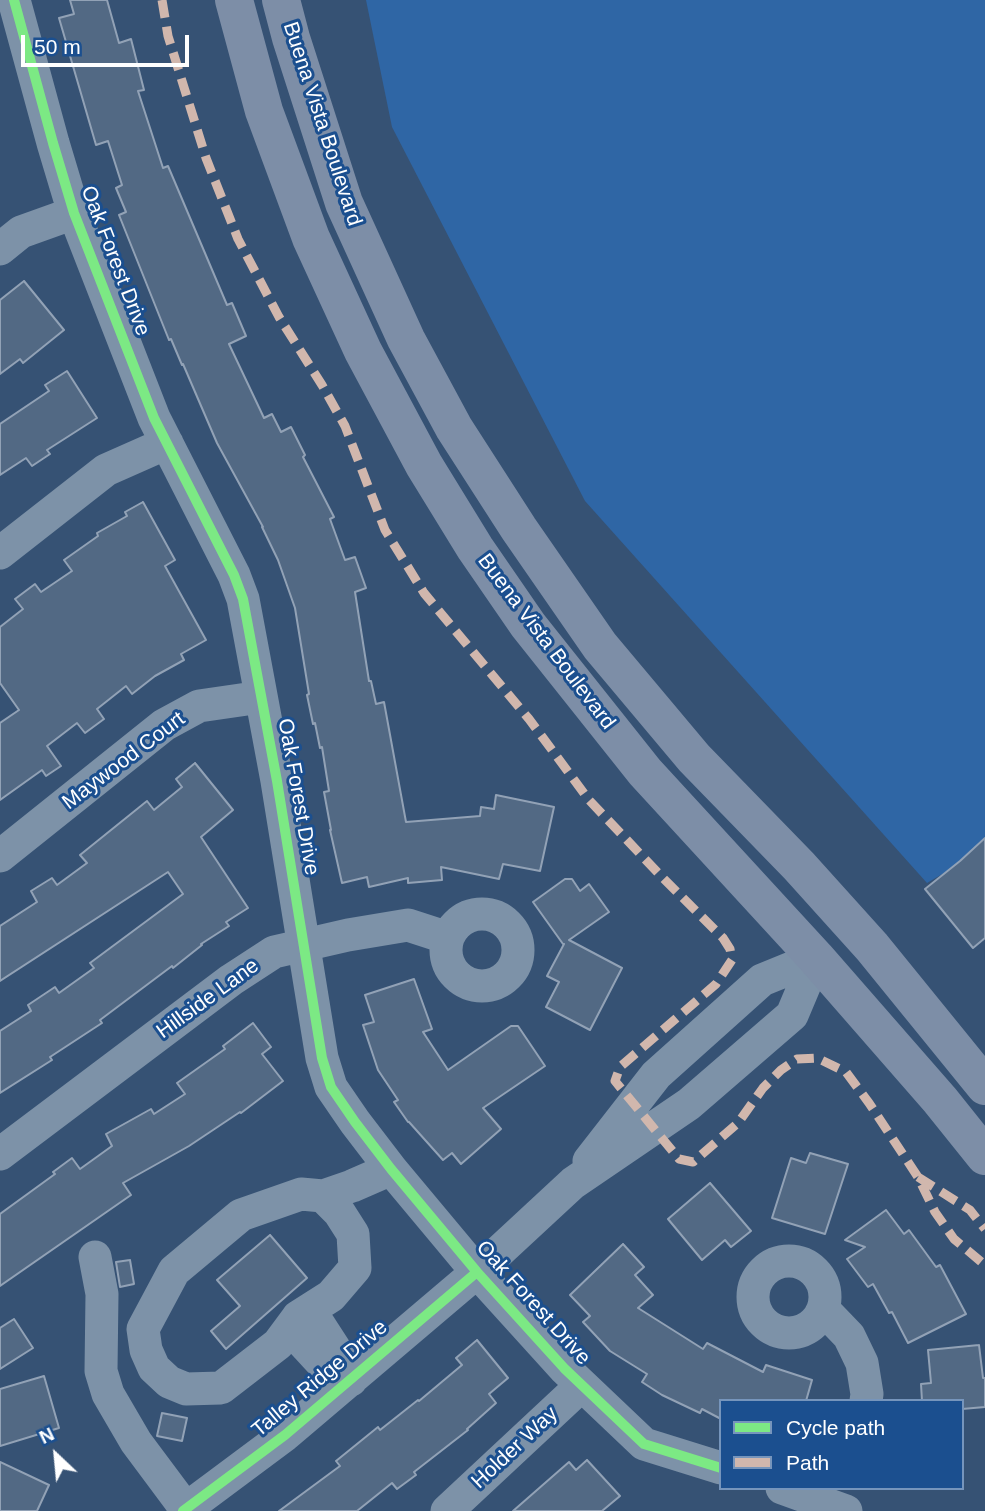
<!DOCTYPE html>
<style>
body{margin:0}
#map{position:relative;width:985px;height:1511px;overflow:hidden;background:#365274;font-family:Arial,sans-serif}
canvas{display:block}
.legend{position:absolute;left:719px;top:1399px;width:245px;height:91px;box-sizing:border-box;background:#1b4f8f;border:2px solid #7695bc;margin:0;padding:9px 12px;list-style:none;font-size:21px;color:#fff}
.legend li{display:flex;align-items:center;gap:14px;height:35px}
.legend b{width:35px;border:2px solid #7695bc}
.north{position:absolute;left:21px;top:1420px;width:70px;height:70px;-webkit-text-stroke:5px #1b4f8f;paint-order:stroke;rotate:334deg;font-size:19px;font-weight:700;line-height:28px;text-align:center;color:#fff}
.north::after{content:'';display:block;margin:auto;width:24px;height:32px;background:#fff;clip-path:polygon(50% 0,100% 100%,50% 72%,0 100%)}
.scale{position:absolute;left:21px;top:35px;width:168px;height:32px;box-sizing:border-box;border:4px solid #fff;border-top:0;padding-left:9px;font-size:21px;line-height:24px;white-space:nowrap;color:#fff;-webkit-text-stroke:5px #1b4f8f;paint-order:stroke}
</style>
<div id="map">
<canvas width="985" height="1511"></canvas>
<ul class="legend">
<li><b style="height:9px;background:#7ce984"></b>Cycle path</li>
<li><b style="height:9px;background:#d1b7ad"></b>Path</li>
</ul>
<div class="north">N</div>
<div class="scale">50 m</div>
</div>
<script>
const ctx = document.querySelector('canvas').getContext('2d');
ctx.lineJoin = 'round';
function paint(path, color) { ctx.fillStyle = color; ctx.fill(path, 'evenodd'); }
const shape = rows => new Path2D(rows.map(r => 'M' + r).join(''));
function stroke(path, color, width, dash) { ctx.strokeStyle = color; ctx.lineWidth = width; ctx.lineCap = dash ? 'butt' : 'round'; ctx.setLineDash(dash || []); ctx.stroke(path); }
function write(font, color, halo, rows, align = 'center') {
  ctx.font = font + ' Arial,sans-serif'; ctx.lineWidth = 6; ctx.setLineDash([]); ctx.textBaseline = 'middle'; ctx.strokeStyle = halo; ctx.fillStyle = color; for (const [text, x, y, turn = 0] of rows) {
    ctx.save(); ctx.translate(x, y); ctx.rotate((+turn || 0) * Math.PI / 180); ctx.textAlign = isNaN(turn) ? turn : align; if (halo) ctx.strokeText(text, 0, 0); ctx.fillText(text, 0, 0); ctx.restore();
  }
}
const green = shape([
 [366,0,985,0,985,849,927,883,585,501,392,127]
]);
const building = shape([
 [70,0,107,0,119,43,131,39,144,90,138,91,163,168,168,166,227,305,232,303,246,336,229,344,264,418,272,414,281,432,291,427,305,455,303,457,334,517,330,519,345,560,355,557,366,588,355,592,369,681,371,681,376,704,384,702,406,822,480,816,481,807,494,809,496,795,554,807,540,871,503,864,499,879,441,867,442,880,408,883,408,878,369,887,367,877,342,883,330,830,331,830,324,792,329,791,322,747,320,748,315,723,313,724,307,695,309,694,295,608,278,560,262,527,263,527,217,443,183,364,182,365,171,339,169,340,119,215,126,212,116,188,122,185,108,141,96,145,59,18,74,14,70,0],
 [24,281,64,330,23,363,20,359,0,374,0,300,24,281],
 [67,371,97,418,47,450,50,454,32,466,26,458,0,475,0,424,49,391,45,385,67,371],
 [143,502,175,560,165,566,206,640,181,654,184,660,155,676,132,694,126,686,97,709,104,719,85,733,77,723,47,746,61,766,46,776,42,770,0,800,0,723,19,710,0,683,0,627,23,609,15,599,35,584,41,592,72,571,64,560,98,536,97,533,127,516,125,512,143,502],
 [195,763,233,810,201,837,248,908,226,922,229,926,201,944,202,945,173,968,172,966,100,1020,102,1023,50,1057,52,1060,0,1093,0,1031,31,1011,28,1005,55,987,59,993,94,968,90,963,183,894,168,872,0,981,0,926,37,902,31,891,52,878,57,885,87,863,80,855,147,801,154,810,182,787,176,779,195,763],
 [985,838,985,938,973,948,925,889,960,861,985,838],
 [565,879,572,879,580,891,589,884,609,912,569,940,622,968,590,1030,546,1007,559,982,547,976,564,944,563,944,533,902,565,879],
 [414,979,432,1029,423,1032,448,1070,511,1026,518,1026,545,1066,483,1108,501,1129,461,1164,452,1153,443,1160,409,1122,408,1122,394,1102,398,1100,378,1070,363,1025,374,1022,365,995,414,979],
 [253,1023,271,1047,262,1054,283,1081,241,1113,240,1112,189,1146,123,1183,131,1195,0,1286,0,1214,55,1174,53,1172,72,1158,80,1169,112,1146,106,1134,151,1109,154,1114,185,1094,177,1083,225,1049,223,1046,253,1023],
 [810,1153,848,1164,825,1234,772,1218,791,1158,806,1163,810,1153],
 [710,1183,751,1231,731,1247,725,1240,702,1260,668,1219,710,1183],
 [886,1210,904,1234,909,1230,936,1267,940,1265,966,1314,908,1343,892,1312,889,1313,873,1284,868,1287,847,1259,865,1247,845,1240,886,1210],
 [270,1235,307,1278,226,1349,211,1331,240,1306,217,1280,270,1235],
 [623,1244,644,1267,635,1275,653,1295,638,1308,703,1349,707,1343,763,1372,766,1365,812,1380,806,1401,721,1401,721,1419,702,1409,700,1413,662,1395,642,1382,647,1374,610,1351,583,1322,590,1316,570,1295,623,1244],
 [130,1260,134,1284,120,1287,116,1262,130,1260],
 [14,1319,33,1348,0,1369,0,1328,14,1319],
 [477,1340,508,1378,489,1394,496,1403,467,1429,468,1430,414,1472,416,1475,397,1489,392,1483,357,1511,279,1511,340,1466,336,1461,378,1427,380,1430,418,1400,419,1401,462,1365,456,1358,477,1340],
 [979,1345,983,1378,985,1378,985,1407,962,1409,962,1401,922,1401,921,1384,931,1383,928,1350,979,1345],
 [44,1376,59,1428,0,1446,0,1389,44,1376],
 [162,1413,187,1418,182,1441,157,1436,162,1413],
 [587,1460,620,1496,602,1511,513,1511,569,1462,576,1470,587,1460],
 [0,1462,49,1485,37,1511,0,1511,0,1462]
]);
const minor = shape([
 [14,0,53,143,74,213,154,418,234,575,243,599,277,781,322,1058,331,1087,355,1122,391,1169,477,1272,564,1368,644,1444,721,1468],
 [0,249,21,232,74,213],
 [0,553,106,470,167,443],
 [0,856,164,725,199,706,261,697],
 '446 950a36 36 0 1 1 72 0a36 36 0 1 1-72 0Z',
 [0,1154,231,980,274,952,348,935,408,925,448,938],
 [589,1161,656,1075,762,980,816,958],
 [323,1196,339,1212,353,1234,355,1268,331,1296,298,1317,278,1344,221,1388,186,1389,169,1382,154,1368,146,1350,143,1329,174,1271,241,1215,301,1194,323,1196,352,1186,391,1169],
 [95,1257,102,1294,101,1371,108,1394,136,1442,186,1509],
 '753 1297a36 36 0 1 1 72 0a36 36 0 1 1-72 0Z',
 [823,1309,849,1336,862,1363,867,1394,866,1401],
 [298,1317,316,1320,338,1354,351,1380,322,1363,298,1337,298,1317],
 [782,1488,846,1511],
 [183,1511,285,1435,477,1272,573,1183,689,1104,792,1015,816,958],
 [447,1511,582,1385]
]);
const major = shape([
 [234,0,264,111,311,238,363,351,424,465,475,548,528,625,645,772,816,958,940,1100,985,1156],
 [281,0,291,38,344,203,406,339,454,428,519,529,600,646,694,758,799,866,872,947,985,1086]
]);
const quiet = shape([
 [162,0,168,36,206,158,238,239,279,317,322,385,345,426,385,530,424,593,529,719,589,800,662,877,723,938,730,949,732,960,716,984,620,1067,615,1081,679,1159,693,1162,738,1123,763,1088,781,1070,797,1059,817,1058,846,1072,869,1103,918,1177,935,1212,954,1239,985,1265],
 [918,1177,970,1210,985,1229]
]);
const cycleway = shape([
 [14,0,53,143,74,213,154,418,234,575,243,599,277,781,322,1058,331,1087,355,1122,391,1169,477,1272,564,1368,644,1444,721,1468],
 [183,1511,285,1435,477,1272]
]);
const streetNames = [
 ["Buena Vista Boulevard",322,124,72],
 ["Oak Forest Drive",115,261,69],
 ["Buena Vista Boulevard",546,642,53],
 ["Maywood Court",124,761,-37],
 ["Oak Forest Drive",298,797,80],
 ["Hillside Lane",208,999,-36],
 ["Oak Forest Drive",533,1303,48],
 ["Talley Ridge Drive",320,1379,-40],
 ["Holder Way",515,1448,-43]
];
paint(green, '#2f66a5');
paint(building, '#526984');
stroke(building, '#92a2b6', 2);
stroke(minor, '#7d92a8', 33);
stroke(major, '#7d8ea7', 38);
stroke(quiet, '#d1b7ad', 9, [18, 9]);
stroke(cycleway, '#7ce984', 10);
write('21px', '#fff', '#1b4f8f', streetNames);
</script>
